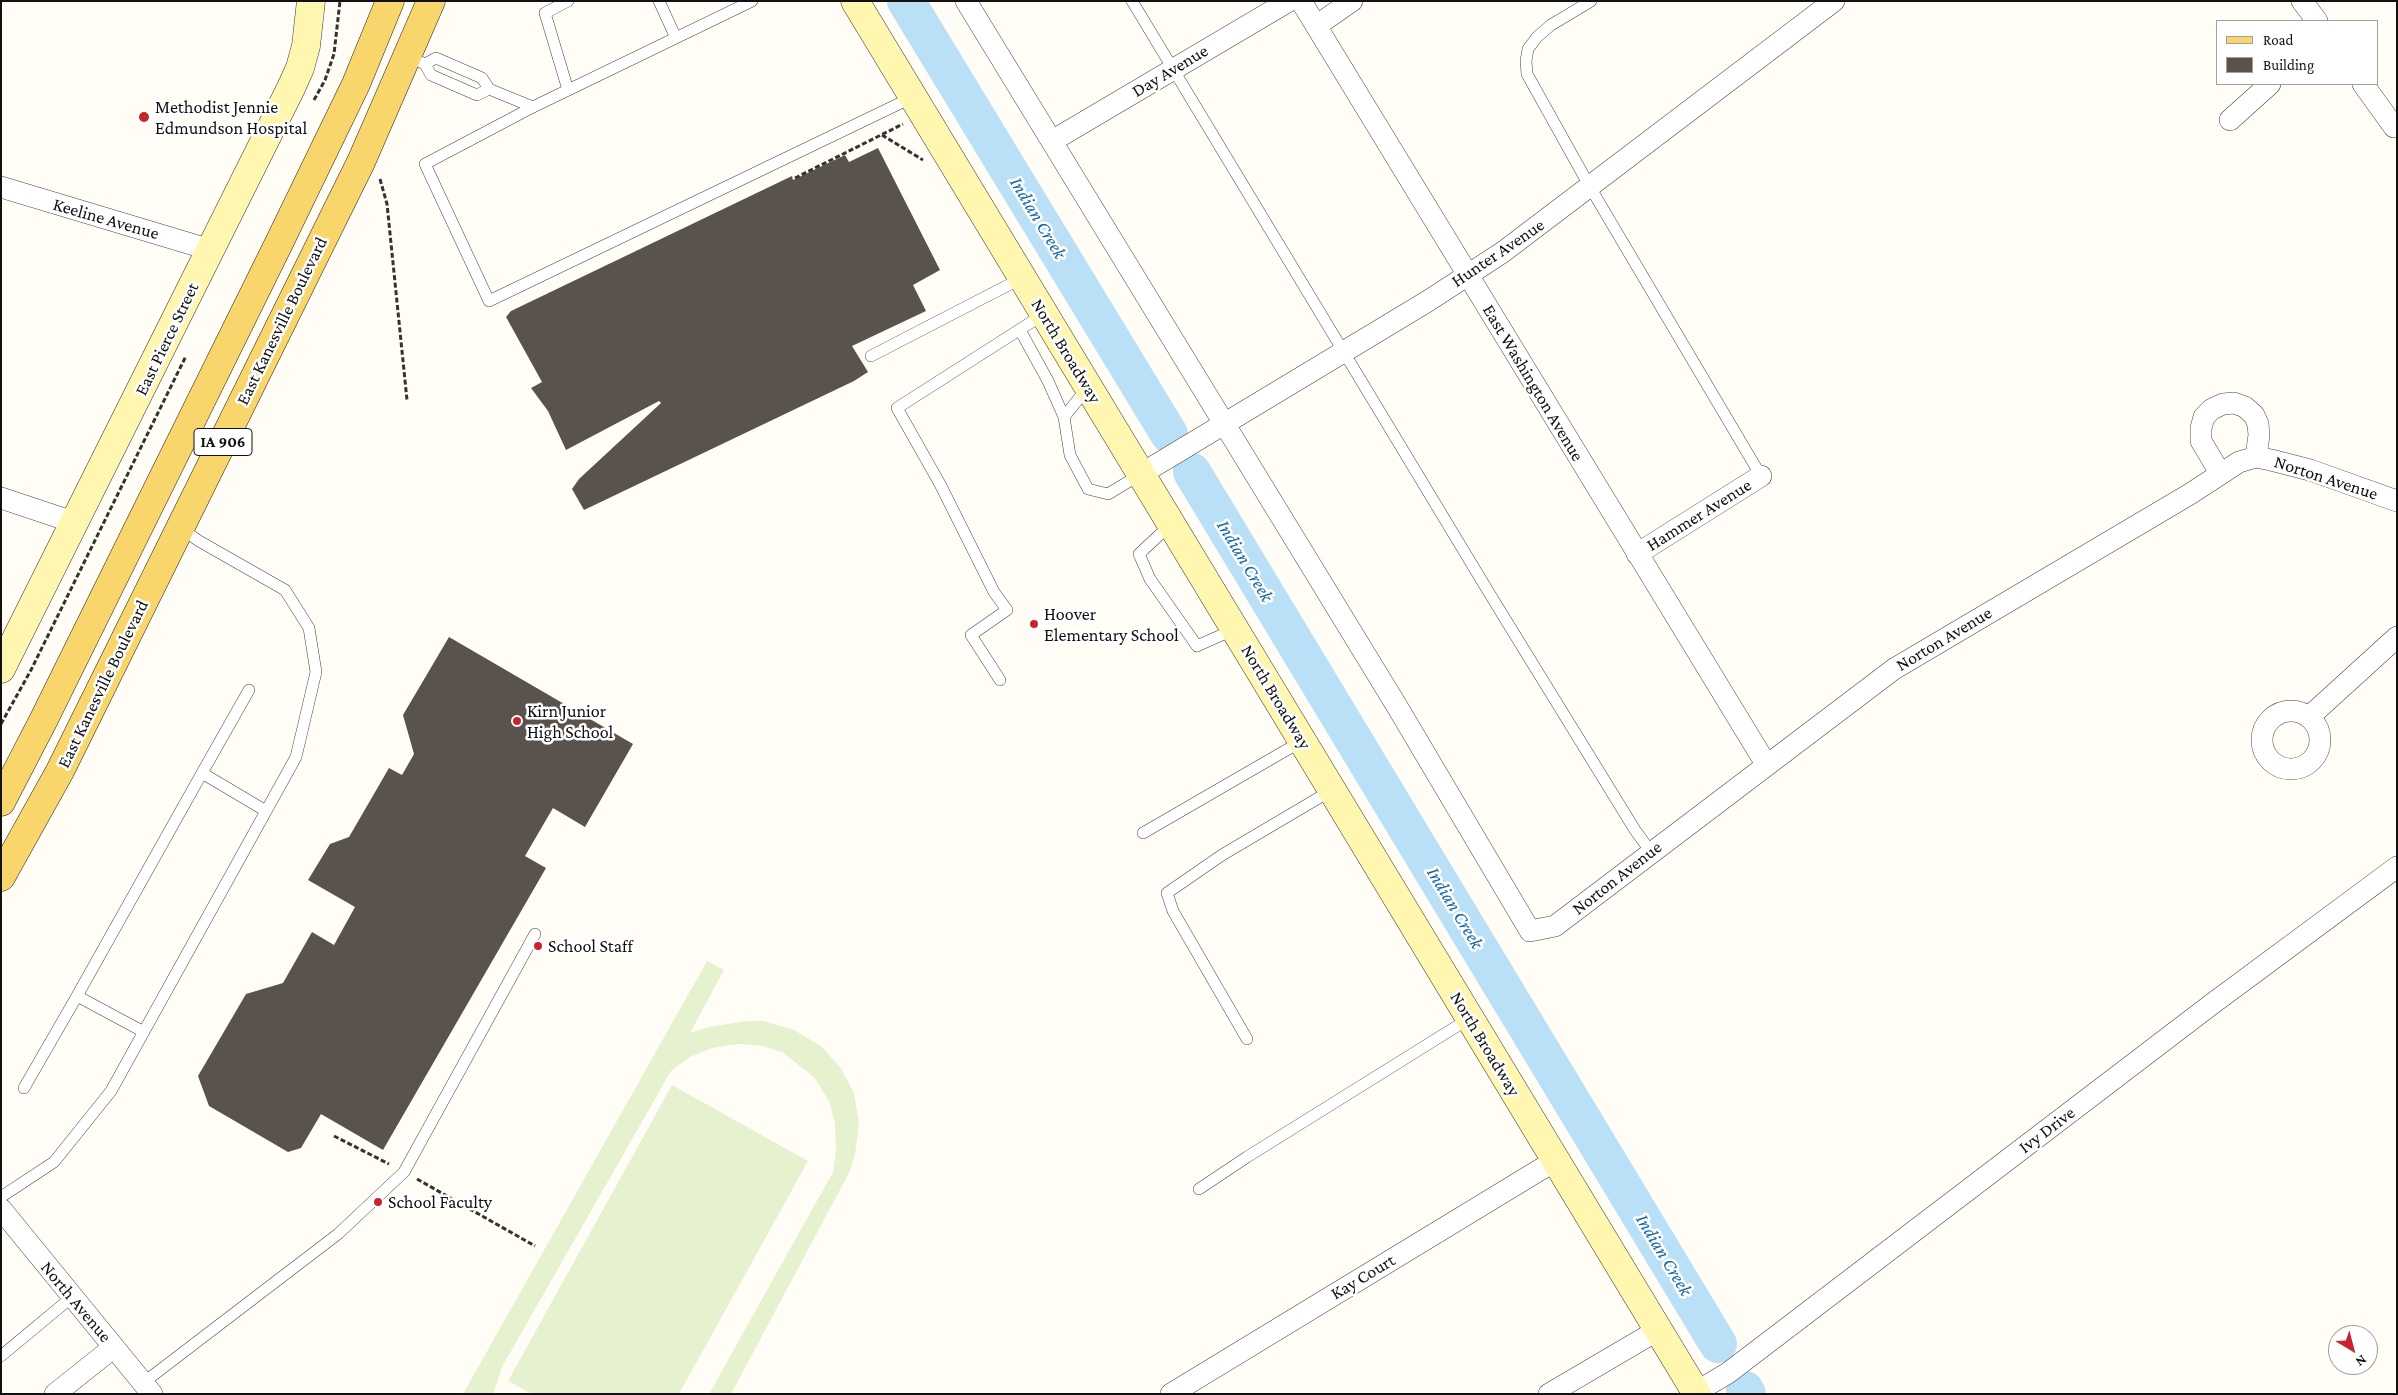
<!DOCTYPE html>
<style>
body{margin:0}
#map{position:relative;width:2398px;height:1395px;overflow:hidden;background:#fffdf5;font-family:"Crimson Pro",serif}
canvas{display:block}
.frame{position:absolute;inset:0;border:2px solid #111;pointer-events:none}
.legend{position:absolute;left:2216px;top:20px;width:162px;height:65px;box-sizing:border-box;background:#fff;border:1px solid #a0a0a0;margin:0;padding:6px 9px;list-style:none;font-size:15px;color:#111}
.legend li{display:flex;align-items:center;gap:10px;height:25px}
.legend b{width:25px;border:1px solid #a0a0a0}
.north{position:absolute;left:2328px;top:1325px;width:50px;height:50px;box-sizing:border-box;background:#fff;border:1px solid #a0a0a0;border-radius:50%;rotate:143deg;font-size:14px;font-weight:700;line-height:20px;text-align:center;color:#111}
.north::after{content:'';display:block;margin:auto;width:18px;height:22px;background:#c4262e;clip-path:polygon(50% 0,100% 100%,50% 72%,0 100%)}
</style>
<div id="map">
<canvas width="2398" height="1395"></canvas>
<div class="frame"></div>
<ul class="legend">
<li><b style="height:6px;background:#f9d66b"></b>Road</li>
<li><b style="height:14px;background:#5a524d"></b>Building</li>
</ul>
<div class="north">N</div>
</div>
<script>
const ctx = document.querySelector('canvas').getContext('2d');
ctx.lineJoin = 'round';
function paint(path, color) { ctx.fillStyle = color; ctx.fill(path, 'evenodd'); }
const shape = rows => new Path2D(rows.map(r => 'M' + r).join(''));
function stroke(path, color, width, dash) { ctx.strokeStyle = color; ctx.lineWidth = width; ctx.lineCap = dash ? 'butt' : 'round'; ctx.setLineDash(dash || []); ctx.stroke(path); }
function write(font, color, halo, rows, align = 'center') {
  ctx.font = font + ' "Crimson Pro",serif'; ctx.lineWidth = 5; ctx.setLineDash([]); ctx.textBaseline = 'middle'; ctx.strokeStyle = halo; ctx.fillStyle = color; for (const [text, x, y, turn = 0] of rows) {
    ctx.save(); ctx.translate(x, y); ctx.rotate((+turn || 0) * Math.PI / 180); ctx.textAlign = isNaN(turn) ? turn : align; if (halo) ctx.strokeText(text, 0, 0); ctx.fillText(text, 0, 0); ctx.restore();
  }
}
const pitch = shape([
 [707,961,724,970,690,1033,708,1027,747,1021,764,1021,794,1030,821,1046,840,1067,854,1093,859,1123,855,1155,850,1171,731,1394,709,1394,833,1172,836,1149,835,1123,829,1101,814,1077,782,1052,762,1046,739,1044,712,1048,690,1057,671,1071,502,1367,493,1394,463,1394],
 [672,1085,808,1161,679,1394,532,1394,508,1381]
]);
const river = shape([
 [906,1,1169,434],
 [1192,472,1718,1344],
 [1745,1390,1747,1394]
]);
const building = shape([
 [878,148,940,270,913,285,926,311,852,346,868,372,854,381,584,510,572,489,579,479,661,403,659,401,566,450,548,411,531,388,542,382,506,317,511,311,792,176,793,180,845,155,849,162],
 [449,637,633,744,585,827,553,808,525,856,546,868,383,1150,321,1114,301,1148,288,1152,209,1106,198,1076,246,994,283,983,312,932,334,945,355,907,308,880,330,844,349,837,389,768,402,775,414,754,403,715]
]);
const path = shape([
 [314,100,325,80,334,54,340,1],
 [882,135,923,160],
 [795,178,903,124],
 [380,179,387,204,407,400],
 [1,724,31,670,186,356],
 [334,1136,389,1164],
 [417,1179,535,1246]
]);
const lane = shape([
 [659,1,676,38],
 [1132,1,1491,596,1635,830,1651,852],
 [1591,1,1551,25,1537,37,1528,49,1526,61,1527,74,1590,187,1761,476],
 [418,61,425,64,431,75,477,95,489,89],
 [425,64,436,58,482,78,489,89,533,107,752,1],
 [568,90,545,13,568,1],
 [533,107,425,164,489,301,913,97],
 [1020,330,1048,381,1064,417],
 [871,356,1022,278],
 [1088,387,1064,417,1070,455,1088,489,1108,494,1141,474],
 [1171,524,1139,554,1150,579,1197,646,1235,629],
 [1000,680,971,635,1007,610,994,592,940,484,897,408,1044,314],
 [202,773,249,690],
 [1143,833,1302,741],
 [144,1032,77,996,202,773,266,811],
 [1247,1039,1173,911,1167,893,1222,855,1332,790],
 [24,1088,77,996],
 [1199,1189,1247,1157,1470,1018],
 [1,1197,54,1162,111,1091,296,757,316,672,309,628,285,590,199,541,180,528],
 [1,1356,72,1297],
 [143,1383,338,1234,404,1172,535,934]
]);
const street = shape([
 [966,1,1398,708,1530,931,1555,926,1894,669,2190,494,2239,462,2256,457,2271,460,2310,470,2397,501],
 [1301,1,1766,764],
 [2302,1,2317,21],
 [1316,26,1352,1],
 [2363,84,2394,127],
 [2230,120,2270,84],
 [1052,141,1289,1],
 [1,187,211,250],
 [2220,473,2201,441,2201,428,2204,417,2212,409,2223,404,2234,403,2245,407,2254,415,2258,424,2259,435,2256,457],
 [1141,474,1428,301,1503,252,1834,1],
 [1,498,76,523],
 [1637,554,1761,476],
 '2262 740a29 29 0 1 1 58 0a29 29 0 1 1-58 0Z',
 [2309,717,2397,637],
 [1,1209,152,1394],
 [1696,1392,1728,1373,2212,1004,2397,867],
 [55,1394,114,1347],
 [1171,1394,1556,1160],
 [1549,1394,1658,1330]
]);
const secondary = shape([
 [855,1,1697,1394],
 [1,669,291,88,300,68,306,46,311,1]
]);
const primary = shape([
 [1,802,43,721,279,243,356,84,390,1],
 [1,877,60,771,361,162,431,1]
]);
const markers = [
 [144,117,6,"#c4262e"],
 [1034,624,5,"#c4262e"],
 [517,721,5,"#c4262e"],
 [538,946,5,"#c4262e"],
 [378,1202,5,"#c4262e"]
];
const shields = [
 [223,442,58]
];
const shieldNames = [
 ["IA 906",223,442]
];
const streetNames = [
 ["Day Avenue",1170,71,-31],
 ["Keeline Avenue",106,219,16],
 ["Hunter Avenue",1498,253,-34],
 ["East Kanesville Boulevard",282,321,-64],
 ["East Pierce Street",167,339,-64],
 ["North Broadway",1066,351,59],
 ["East Washington Avenue",1533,383,59],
 ["Norton Avenue",2326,478,18],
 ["Hammer Avenue",1699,515,-32],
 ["Norton Avenue",1944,639,-31],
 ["East Kanesville Boulevard",103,684,-64],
 ["North Broadway",1276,697,59],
 ["Norton Avenue",1617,878,-38],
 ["North Broadway",1485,1044,59],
 ["Ivy Drive",2047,1130,-37],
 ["Kay Court",1363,1277,-31],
 ["North Avenue",76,1302,50]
];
const poiNames = [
 ["Methodist Jennie",155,107],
 ["Edmundson Hospital",155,128],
 ["Hoover",1044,614],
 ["Elementary School",1044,635],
 ["Kirn Junior",527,711],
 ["High School",527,732],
 ["School Staff",548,946],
 ["School Faculty",388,1202]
];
const waterNames = [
 ["Indian Creek",1038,218,59],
 ["Indian Creek",1245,561,59],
 ["Indian Creek",1455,908,59],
 ["Indian Creek",1664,1255,59]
];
paint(pitch, '#e6f2cf');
stroke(river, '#b9e0f7', 38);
paint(building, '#5a524d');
stroke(lane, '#444', 12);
stroke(street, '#444', 22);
stroke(secondary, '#333', 29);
stroke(primary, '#222', 29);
stroke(path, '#333', 3, [5, 2.5]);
stroke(lane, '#fff', 11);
stroke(street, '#fff', 21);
stroke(secondary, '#fff6b0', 28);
stroke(primary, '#f9d66b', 28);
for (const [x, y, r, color] of markers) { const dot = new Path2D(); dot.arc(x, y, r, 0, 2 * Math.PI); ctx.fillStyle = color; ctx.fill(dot); stroke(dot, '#fff', 2); }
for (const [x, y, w] of shields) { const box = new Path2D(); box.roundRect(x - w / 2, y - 13.5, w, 27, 4); ctx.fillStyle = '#fff'; ctx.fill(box); stroke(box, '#111', 1); }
write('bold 16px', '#111', null, shieldNames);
write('18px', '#111', '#fff', streetNames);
write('18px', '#111', '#fff', poiNames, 'left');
write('italic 19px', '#1768a6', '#fff', waterNames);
</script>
